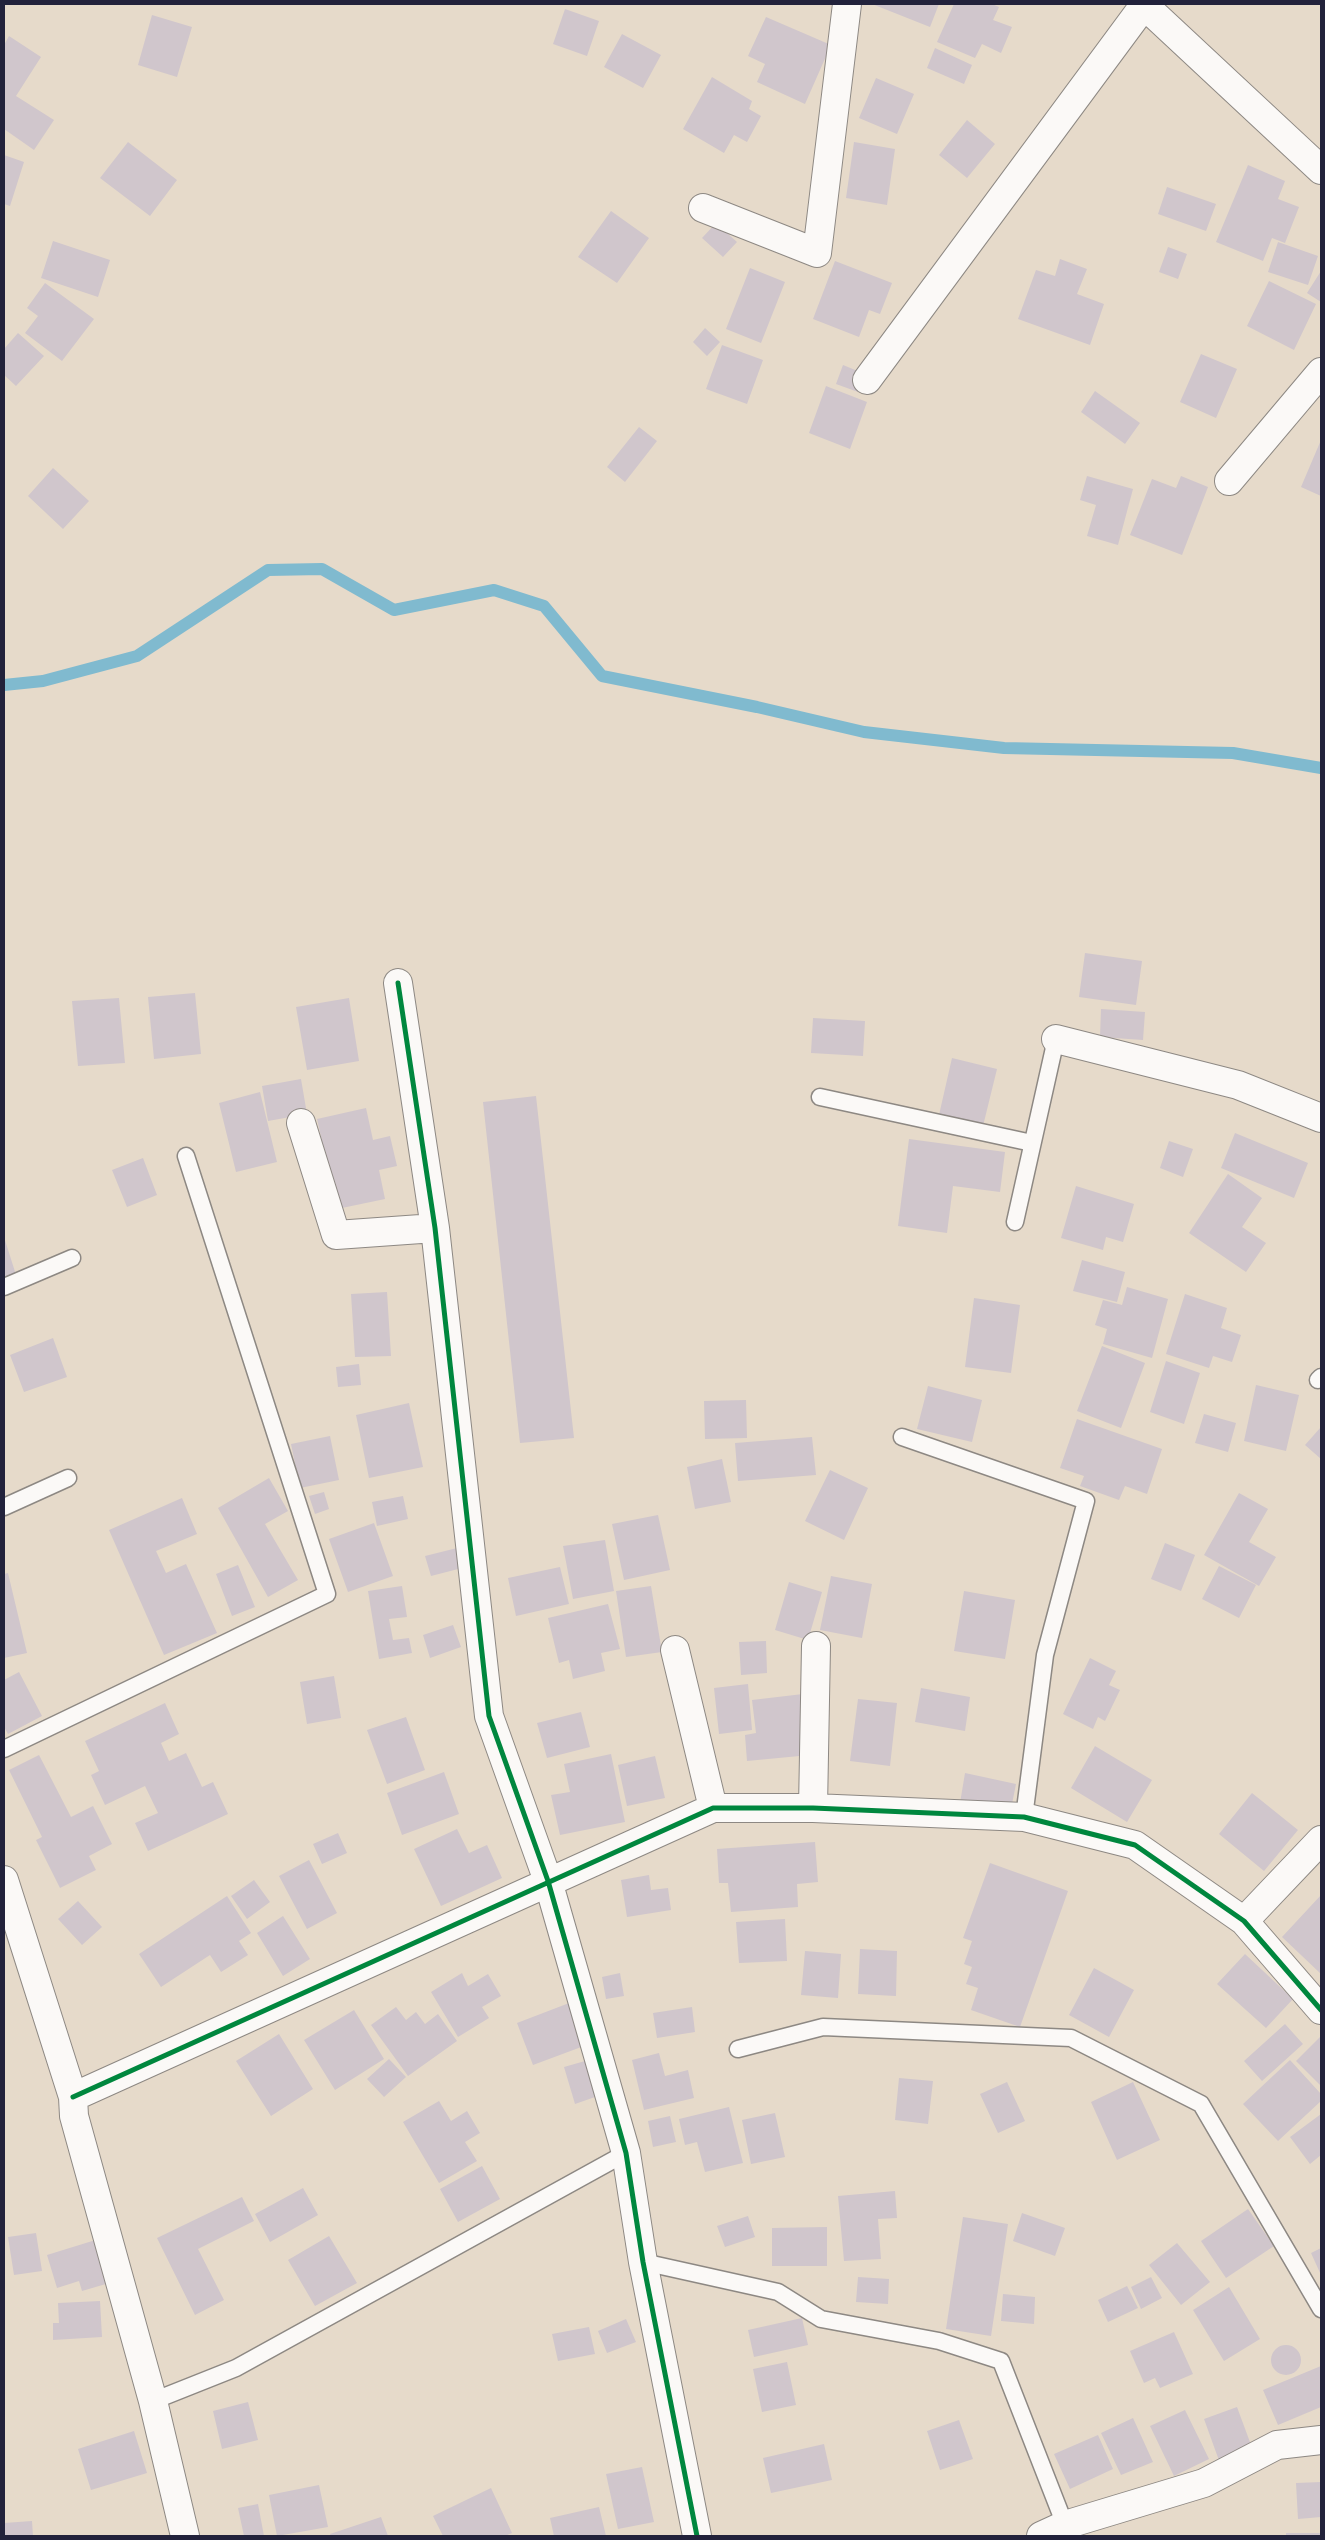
<!DOCTYPE html>
<style>
body{margin:0}
#map{position:relative;width:1325px;height:2540px;overflow:hidden;background:#e6daca;font-family:"Old Standard TT",serif}
canvas{display:block}
.frame{position:absolute;inset:0;border:5px solid #22223b;pointer-events:none}
</style>
<div id="map">
<canvas width="1325" height="2540"></canvas>
<div class="frame"></div>
</div>
<script>
const ctx = document.querySelector('canvas').getContext('2d');
ctx.lineJoin = 'round';
const shape = rows => new Path2D(rows.map(r => 'M' + r).join(''));
function stroke(path, color, width, dash) { ctx.strokeStyle = color; ctx.lineWidth = width; ctx.lineCap = dash ? 'butt' : 'round'; ctx.setLineDash(dash || []); ctx.stroke(path); }
function paint(path, color) { ctx.fillStyle = color; ctx.fill(path, 'evenodd'); }
const stream = shape([
 [4,685,43,681,137,656,268,570,322,569,394,610,494,590,544,606,602,676,757,707,864,732,1004,748,1233,753,1321,768]
]);
const building = shape([
 [872,4,939,4,930,27],
 [954,4,992,4,999,7,993,20,1012,27,1001,53,982,44,975,58,937,42],
 [565,9,599,21,587,56,553,44],
 [152,15,192,27,177,77,138,65],
 [766,17,831,45,805,104,757,82,765,64,748,56],
 [622,34,661,55,643,88,604,67],
 [9,36,41,57,16,96,54,120,34,150,4,129,4,45],
 [935,48,972,65,964,84,927,68],
 [712,77,752,101,749,109,761,116,747,142,734,135,724,153,683,129],
 [876,78,914,94,897,134,859,118],
 [967,120,995,144,967,178,939,155],
 [128,142,177,180,150,216,100,178],
 [854,142,895,149,887,205,846,198],
 [4,155,24,162,10,206,4,204],
 [1248,165,1285,181,1278,199,1299,207,1285,243,1272,238,1263,261,1216,242],
 [1167,187,1216,204,1206,231,1158,214],
 [611,211,649,238,617,283,578,257],
 [716,223,737,242,723,257,702,238],
 [53,241,110,260,98,297,41,278],
 [1278,242,1318,256,1308,285,1268,272],
 [1168,247,1187,254,1178,279,1159,272],
 [1060,259,1087,269,1077,294,1104,304,1090,345,1018,319,1036,270,1055,276],
 [835,261,892,283,880,314,869,310,859,337,813,319],
 [750,268,785,282,761,343,726,329],
 [1321,271,1321,302,1307,293],
 [1269,281,1316,304,1294,350,1247,326],
 [45,283,94,319,62,361,25,333,38,316,27,308],
 [705,328,720,342,707,356,693,342],
 [18,333,44,356,16,386,4,375,4,349],
 [722,345,763,360,747,404,706,389],
 [1201,354,1237,369,1216,418,1180,402],
 [843,365,865,374,858,392,836,384],
 [826,386,867,402,850,449,809,433],
 [1095,391,1140,423,1125,444,1081,412],
 [639,427,657,441,625,482,607,467],
 [1321,440,1321,496,1301,487],
 [53,468,89,501,63,529,28,496],
 [1087,476,1133,489,1118,545,1087,536,1096,505,1080,500],
 [1181,476,1208,487,1182,555,1130,535,1152,479,1176,488],
 [1085,953,1142,961,1136,1005,1079,997],
 [195,993,201,1054,154,1059,148,997],
 [119,998,125,1063,78,1066,72,1001],
 [349,998,359,1061,307,1070,296,1007],
 [1101,1009,1145,1012,1143,1040,1100,1037],
 [813,1018,865,1021,863,1056,811,1053],
 [952,1058,997,1069,983,1126,939,1115],
 [301,1079,307,1114,268,1121,262,1086],
 [260,1092,277,1162,236,1172,219,1103],
 [536,1096,574,1438,520,1443,483,1102],
 [366,1108,373,1140,390,1136,397,1166,379,1170,385,1199,337,1209,317,1119],
 [1235,1133,1308,1163,1294,1198,1221,1168],
 [909,1139,1005,1152,1000,1192,953,1186,947,1233,898,1226],
 [1169,1141,1193,1149,1183,1177,1160,1168],
 [143,1158,157,1195,127,1207,112,1170],
 [1228,1174,1262,1198,1242,1227,1266,1243,1246,1272,1189,1233],
 [1076,1186,1134,1204,1123,1242,1106,1237,1103,1250,1061,1238],
 [4,1237,17,1278,4,1282],
 [1082,1260,1125,1272,1117,1302,1073,1291],
 [1127,1287,1168,1299,1152,1358,1103,1344,1107,1329,1095,1325,1103,1300,1122,1305],
 [387,1292,391,1356,355,1357,351,1294],
 [1185,1294,1227,1308,1221,1328,1241,1335,1232,1362,1213,1356,1209,1368,1166,1354],
 [974,1298,1020,1305,1011,1373,965,1367],
 [53,1338,67,1377,24,1392,10,1355],
 [1102,1346,1145,1363,1121,1428,1077,1411],
 [1166,1361,1200,1373,1184,1424,1150,1412],
 [359,1364,361,1385,338,1387,336,1367],
 [1256,1385,1299,1395,1286,1451,1244,1441],
 [928,1386,982,1400,972,1442,917,1429],
 [746,1400,747,1438,705,1439,704,1401],
 [409,1403,423,1467,369,1478,356,1415],
 [1204,1414,1236,1423,1228,1452,1195,1443],
 [1077,1419,1162,1449,1147,1494,1125,1486,1119,1500,1080,1486,1084,1476,1060,1468],
 [1321,1427,1321,1459,1305,1445],
 [330,1436,339,1480,300,1488,291,1444],
 [812,1437,816,1475,738,1481,735,1443],
 [722,1459,731,1502,695,1509,687,1467],
 [830,1470,868,1488,844,1540,805,1521],
 [269,1478,288,1511,265,1524,298,1580,268,1597,218,1508],
 [324,1492,329,1509,315,1514,309,1496],
 [1239,1493,1268,1509,1249,1542,1276,1557,1259,1586,1204,1555],
 [403,1496,408,1519,377,1526,372,1502],
 [182,1498,197,1534,156,1551,166,1573,186,1564,217,1633,164,1655,109,1530],
 [658,1515,670,1570,624,1580,612,1524],
 [374,1523,393,1576,348,1592,329,1539],
 [605,1540,614,1591,573,1599,563,1546],
 [1165,1543,1195,1555,1181,1591,1151,1579],
 [461,1547,466,1567,431,1576,425,1556],
 [238,1565,255,1607,232,1616,216,1574],
 [1219,1566,1256,1585,1239,1618,1202,1599],
 [560,1567,569,1604,516,1616,508,1578],
 [8,1573,27,1653,4,1658,4,1574],
 [831,1576,872,1584,862,1638,820,1630],
 [789,1582,822,1592,808,1640,775,1630],
 [402,1586,407,1617,389,1619,393,1640,409,1638,412,1653,379,1659,368,1591],
 [651,1586,662,1652,626,1657,616,1591],
 [964,1591,1015,1600,1005,1659,954,1651],
 [608,1604,620,1649,601,1653,605,1671,573,1679,569,1660,559,1663,548,1618],
 [453,1625,461,1647,430,1658,423,1635],
 [766,1641,767,1673,741,1675,739,1642],
 [1090,1658,1116,1671,1109,1685,1120,1690,1105,1721,1098,1717,1093,1729,1063,1714],
 [19,1672,42,1716,8,1734,4,1727,4,1680],
 [334,1676,341,1718,307,1724,300,1682],
 [748,1684,752,1730,719,1734,714,1688],
 [921,1688,970,1697,965,1731,915,1722],
 [803,1694,810,1755,747,1761,745,1735,756,1733,752,1700],
 [858,1699,897,1703,890,1766,850,1761],
 [165,1703,179,1734,161,1743,169,1761,186,1753,202,1787,213,1782,228,1814,148,1851,135,1823,158,1813,145,1786,105,1805,91,1775,99,1771,85,1741],
 [581,1712,590,1747,547,1758,537,1723],
 [406,1717,425,1770,387,1784,367,1730],
 [1095,1746,1152,1780,1127,1822,1071,1788],
 [611,1754,625,1822,560,1835,551,1795,570,1792,564,1764],
 [39,1755,71,1817,93,1806,112,1844,89,1856,96,1870,60,1888,36,1840,42,1837,9,1770],
 [655,1756,665,1798,627,1806,618,1765],
 [444,1772,459,1814,402,1835,387,1793],
 [965,1773,1016,1784,1010,1814,960,1803],
 [1252,1793,1298,1830,1264,1871,1219,1834],
 [457,1829,469,1853,487,1845,502,1878,441,1906,414,1849],
 [338,1833,347,1853,322,1864,313,1844],
 [815,1842,818,1882,797,1884,798,1907,731,1912,728,1883,719,1883,717,1849],
 [309,1860,337,1913,307,1929,279,1876],
 [990,1863,1068,1891,1020,2027,971,2010,978,1988,966,1984,972,1967,964,1964,972,1941,963,1938],
 [649,1875,651,1890,668,1888,671,1910,627,1917,621,1880],
 [254,1880,270,1902,247,1919,231,1896],
 [1321,1895,1321,1974,1282,1937],
 [227,1896,251,1933,239,1941,248,1955,221,1972,210,1955,161,1987,139,1954],
 [78,1901,102,1927,82,1945,58,1919],
 [283,1916,310,1959,283,1976,257,1933],
 [785,1919,787,1961,739,1963,736,1922],
 [860,1949,897,1951,896,1996,858,1994],
 [805,1951,841,1954,838,1998,801,1995],
 [1245,1954,1293,1999,1266,2028,1217,1984],
 [1094,1968,1134,1990,1109,2037,1069,2015],
 [462,1973,468,1986,488,1974,501,1996,482,2007,489,2018,458,2037,431,1992],
 [620,1973,624,1996,606,1999,602,1977],
 [577,2000,592,2043,533,2065,517,2023],
 [396,2007,406,2020,416,2012,425,2024,438,2014,457,2041,408,2076,371,2025],
 [692,2007,695,2032,657,2038,653,2013],
 [354,2010,384,2059,335,2090,304,2040],
 [1285,2024,1303,2044,1262,2081,1244,2061],
 [279,2034,313,2089,271,2116,236,2061],
 [1321,2036,1321,2086,1296,2061],
 [659,2053,665,2076,688,2070,694,2098,644,2110,632,2060],
 [389,2059,406,2077,384,2097,367,2079],
 [1290,2060,1321,2094,1321,2101,1278,2141,1243,2104],
 [585,2061,595,2097,575,2104,564,2067],
 [899,2078,933,2081,928,2124,895,2120],
 [1007,2082,1025,2121,998,2133,980,2094],
 [1133,2082,1160,2140,1117,2160,1091,2102],
 [439,2101,451,2121,467,2111,480,2133,465,2142,477,2161,439,2183,403,2122],
 [729,2107,743,2163,705,2172,697,2142,685,2145,679,2119],
 [775,2113,785,2157,751,2164,742,2120],
 [1321,2114,1321,2155,1310,2164,1290,2137],
 [670,2116,676,2142,653,2147,648,2121],
 [482,2166,500,2199,458,2222,440,2189],
 [303,2188,318,2215,270,2242,255,2214],
 [895,2191,897,2218,878,2219,881,2259,844,2261,838,2196],
 [242,2197,254,2221,198,2249,224,2300,195,2315,157,2238],
 [1248,2209,1274,2246,1226,2278,1201,2241],
 [1022,2213,1065,2228,1055,2256,1013,2241],
 [748,2216,755,2237,725,2247,717,2226],
 [963,2217,1008,2224,991,2336,946,2329],
 [827,2227,827,2266,772,2266,772,2228],
 [36,2233,42,2271,14,2275,8,2237],
 [329,2236,357,2283,315,2306,288,2260],
 [102,2238,116,2281,82,2291,79,2281,57,2288,47,2255],
 [1177,2243,1210,2282,1181,2305,1149,2265],
 [1321,2248,1321,2275,1311,2253],
 [858,2277,889,2279,888,2304,856,2302],
 [1151,2277,1162,2298,1141,2309,1131,2287],
 [1127,2286,1138,2308,1108,2322,1098,2300],
 [1229,2287,1260,2339,1224,2361,1193,2310],
 [1003,2294,1035,2297,1034,2324,1001,2321],
 [100,2301,102,2337,53,2340,53,2323,59,2323,58,2303],
 [802,2318,808,2345,754,2357,748,2330],
 [626,2319,636,2342,607,2353,598,2331],
 [589,2327,595,2354,558,2361,552,2334],
 [1174,2332,1193,2374,1160,2388,1155,2378,1144,2383,1130,2351],
 '1271 2360a15 15 0 1 1 30 0a15 15 0 1 1-30 0Z',
 [787,2362,796,2405,762,2412,753,2369],
 [1321,2366,1321,2407,1278,2425,1263,2390],
 [248,2402,258,2440,222,2449,213,2411],
 [1237,2407,1254,2453,1221,2466,1204,2419],
 [1185,2410,1209,2459,1174,2476,1150,2426],
 [1133,2418,1153,2462,1121,2475,1101,2433],
 [959,2420,973,2459,940,2470,927,2431],
 [134,2431,147,2473,91,2490,78,2449],
 [1098,2435,1113,2469,1070,2489,1054,2454],
 [824,2444,832,2480,771,2493,763,2458],
 [642,2467,654,2522,618,2529,606,2474],
 [1321,2482,1321,2517,1298,2519,1296,2483],
 [319,2485,328,2527,277,2536,269,2495],
 [491,2488,512,2533,505,2536,443,2536,433,2516],
 [258,2504,264,2536,244,2536,238,2508],
 [599,2507,606,2536,554,2536,550,2518],
 [381,2517,388,2536,331,2536,330,2534],
 [32,2521,33,2536,4,2536,4,2523],
 [1286,2533,1320,2533,1320,2536,1286,2536]
]);
const lane = shape([
 [820,1097,1032,1143],
 [1015,1222,1056,1039],
 [4,1287,72,1258],
 [1318,1380,1321,1377],
 [902,1437,1086,1501,1045,1655,1024,1817],
 [4,1507,68,1478],
 [4,1749,327,1594,186,1156],
 [738,2049,823,2027,1071,2038,1201,2104,1321,2309],
 [643,2262,778,2292,821,2319,939,2341,1001,2361,1065,2525],
 [153,2401,236,2368,626,2153]
]);
const street = shape([
 [1143,4,1321,170],
 [703,208,817,253,847,4],
 [867,380,1145,4],
 [1229,481,1321,372],
 [398,983,435,1228,489,1716,548,1881,626,2153,643,2262,697,2536],
 [1056,1039,1238,1085,1321,1118],
 [301,1123,336,1235,435,1228],
 [675,1650,713,1808],
 [813,1808,816,1646],
 [4,1880,73,2097,74,2116,153,2401,185,2536],
 [1244,1921,1321,1840],
 [73,2097,713,1808,813,1808,1024,1817,1135,1845,1244,1921,1321,2010],
 [1041,2536,1065,2525,1204,2483,1277,2445,1321,2440]
]);
const cycleway = shape([
 [398,983,435,1228,489,1716,548,1881,626,2153,643,2262,697,2536],
 [73,2097,713,1808,813,1808,1024,1817,1135,1845,1244,1921,1321,2010]
]);
stroke(stream, '#80bacf', 12);
paint(building, '#d0c6cc');
stroke(lane, '#8d8883', 19);
stroke(street, '#8d8883', 30);
stroke(lane, '#fbf9f7', 16);
stroke(street, '#fbf9f7', 28);
stroke(cycleway, '#00873e', 5);
</script>
